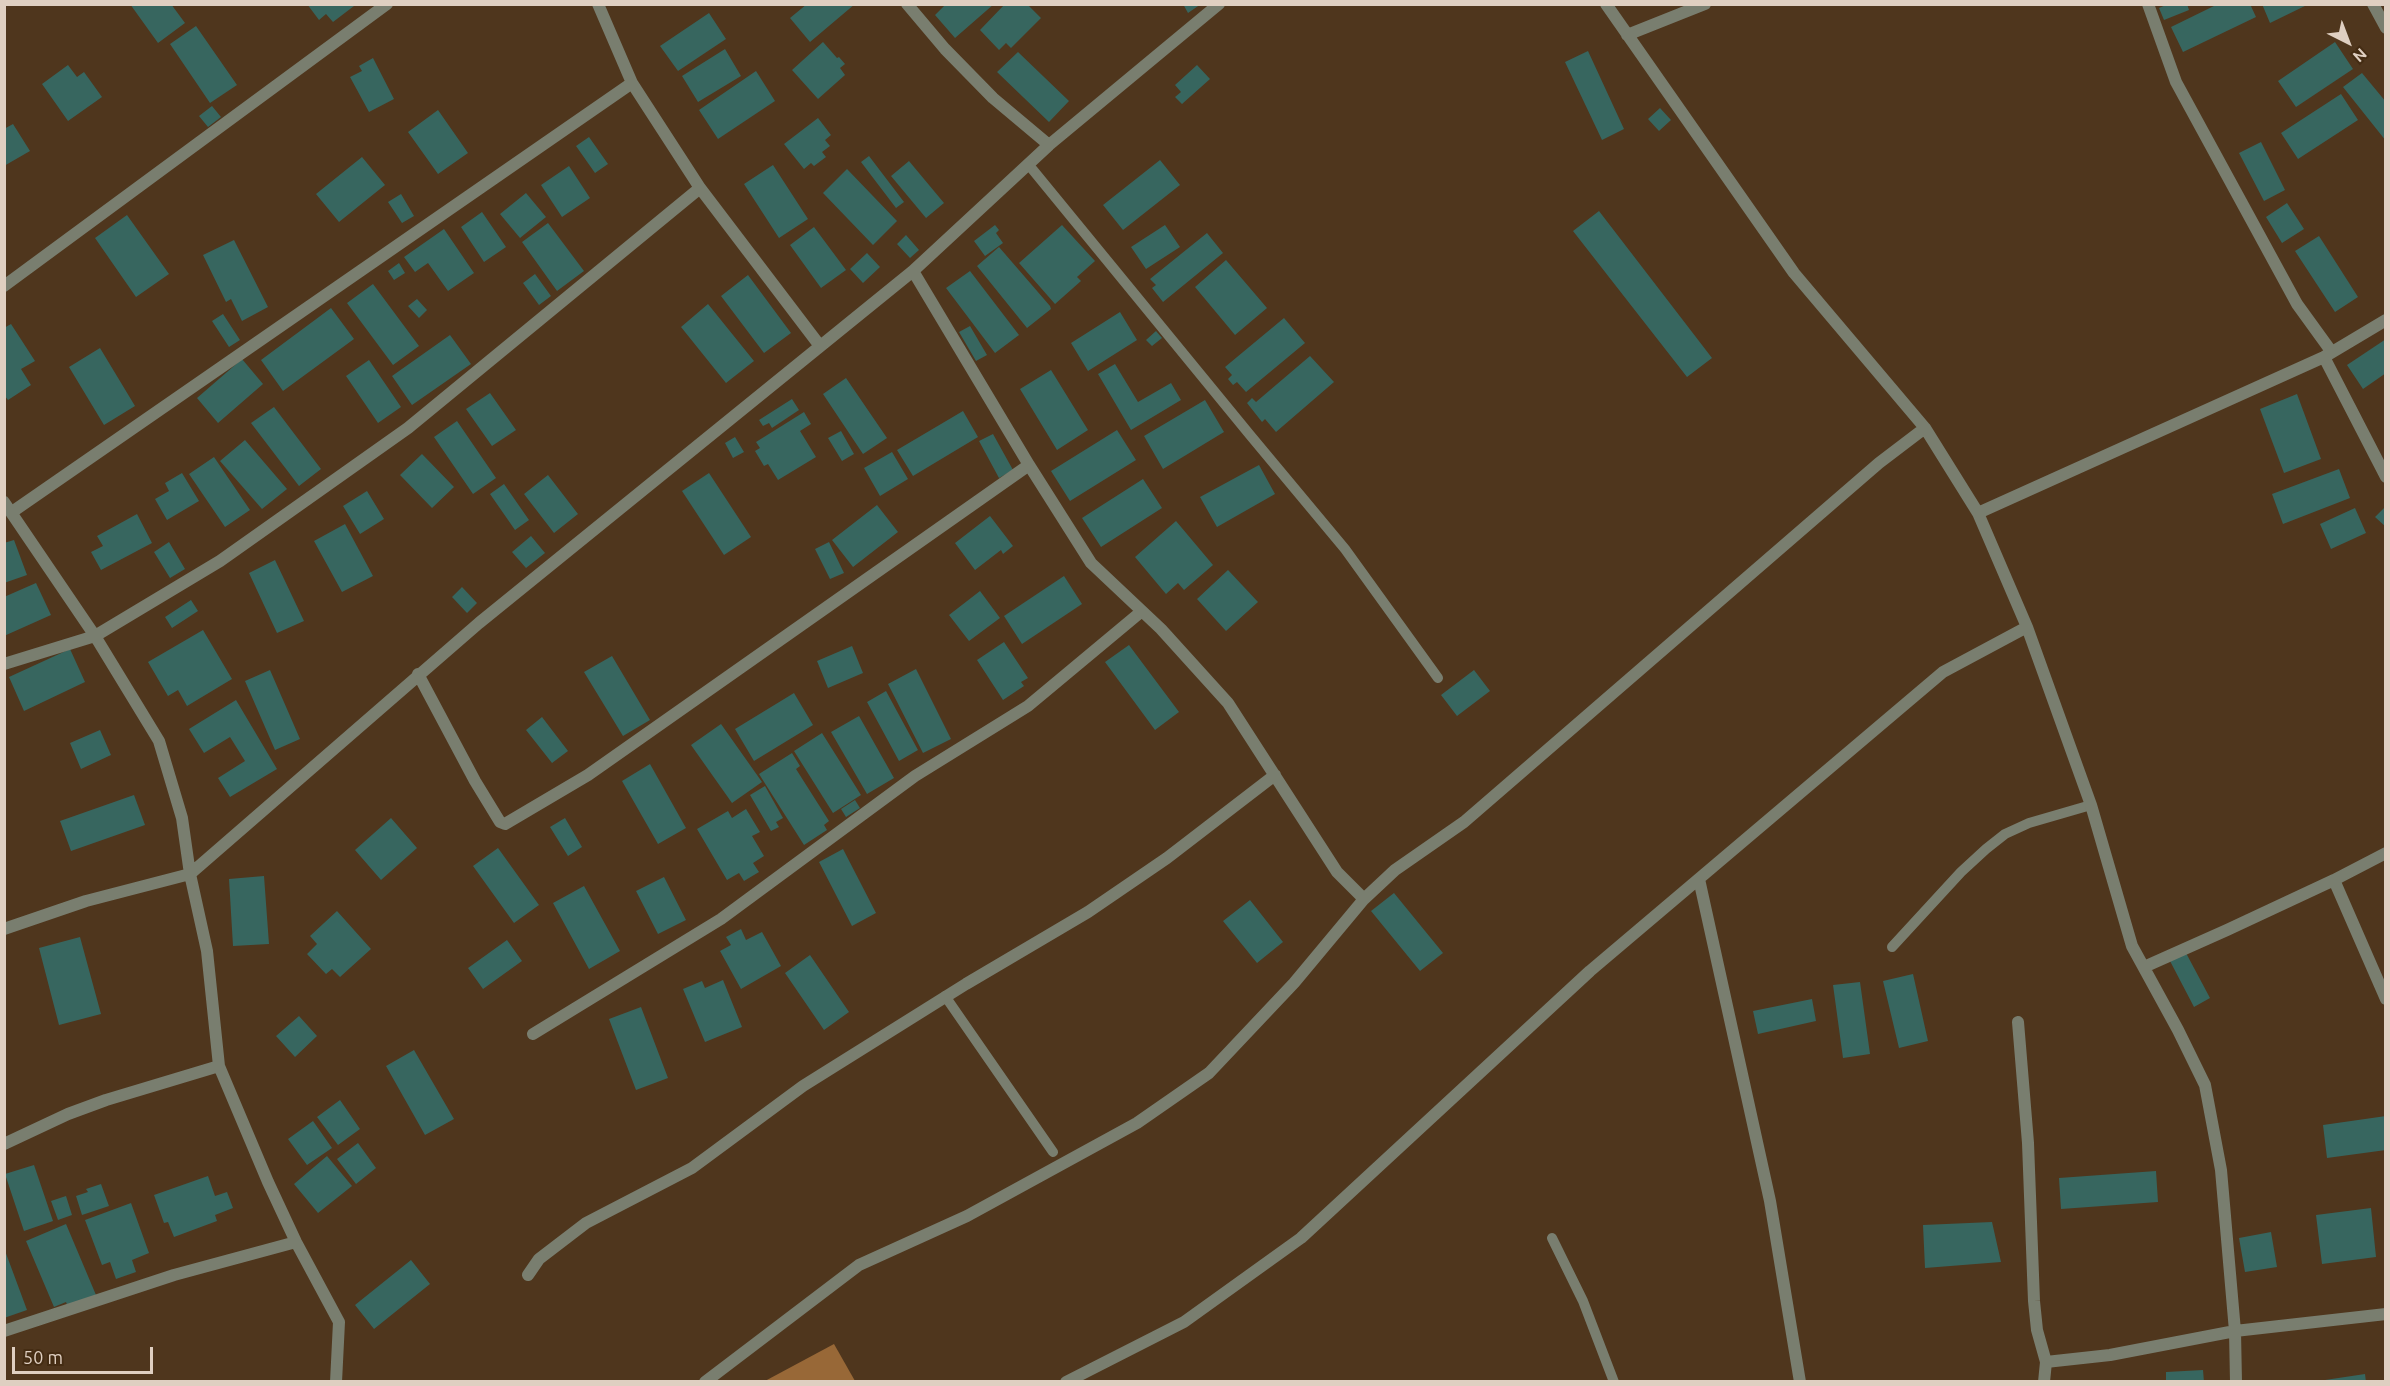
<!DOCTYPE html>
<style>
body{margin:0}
#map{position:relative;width:2390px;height:1386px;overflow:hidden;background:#4f361d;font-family:Ubuntu,sans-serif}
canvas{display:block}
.frame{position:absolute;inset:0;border:6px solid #dfcfc1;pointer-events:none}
.north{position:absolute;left:2318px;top:12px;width:60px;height:60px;-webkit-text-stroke:4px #442c13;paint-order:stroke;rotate:138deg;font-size:16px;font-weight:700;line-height:24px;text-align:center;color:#dfcfc1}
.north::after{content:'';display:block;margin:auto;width:21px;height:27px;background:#dfcfc1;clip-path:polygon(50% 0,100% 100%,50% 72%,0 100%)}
.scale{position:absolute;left:12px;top:1347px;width:141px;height:27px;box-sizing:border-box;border:3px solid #dfcfc1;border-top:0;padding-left:8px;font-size:18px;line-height:21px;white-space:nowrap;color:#dfcfc1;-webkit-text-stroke:4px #442c13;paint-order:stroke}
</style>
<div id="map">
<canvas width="2390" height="1386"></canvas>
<div class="frame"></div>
<div class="north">N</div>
<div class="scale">50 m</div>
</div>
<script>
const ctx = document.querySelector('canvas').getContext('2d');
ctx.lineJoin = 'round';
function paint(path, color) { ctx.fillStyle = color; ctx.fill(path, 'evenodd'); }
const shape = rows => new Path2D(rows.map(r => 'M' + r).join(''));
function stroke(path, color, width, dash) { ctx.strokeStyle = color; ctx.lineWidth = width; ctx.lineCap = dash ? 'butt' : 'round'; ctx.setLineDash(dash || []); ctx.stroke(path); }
const forest = shape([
 [834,1344,855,1381,765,1381]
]);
const building = shape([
 [130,4,171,4,185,23,158,43],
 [307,4,353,4,354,6,333,22,326,14,319,20],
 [807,4,855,4,810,42,790,18],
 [946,4,994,4,955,38,935,15],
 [1005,4,1027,4,1041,18,1011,48,1006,43,999,50,980,30],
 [1183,4,1201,4,1188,13],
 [2168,4,2187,4,2189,10,2164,20,2159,8],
 [2218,4,2250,4,2256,17,2183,52,2171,27],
 [2262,4,2309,4,2270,23],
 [709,13,726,39,678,71,660,46],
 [196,26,237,85,210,103,170,44],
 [823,42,837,58,839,57,845,64,840,68,845,75,818,99,792,70],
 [2335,42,2353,69,2296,107,2278,81],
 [725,49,741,76,698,102,682,76],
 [1588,51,1624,129,1602,140,1565,62],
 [1018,52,1069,101,1049,122,997,72],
 [373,58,394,99,369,112,350,77,362,71,359,66],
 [68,65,77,77,84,72,102,97,68,121,42,84],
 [1197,65,1210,79,1182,104,1175,97,1181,92,1175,85],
 [756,71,775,101,718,139,699,110],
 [2362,73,2386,102,2386,141,2343,87],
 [2341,94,2358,120,2298,159,2281,133],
 [212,106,221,117,208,127,199,116],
 [1660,108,1671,120,1659,131,1648,119],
 [438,110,468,153,438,174,408,132],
 [818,118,831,135,825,140,830,146,822,152,826,157,814,166,811,163,804,169,784,144],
 [13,124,30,151,4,166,4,129],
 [589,137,608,164,595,173,576,146],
 [2261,142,2285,190,2264,201,2239,153],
 [869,156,904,202,896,208,861,162],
 [362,157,385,185,339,222,316,194],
 [1160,160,1180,185,1123,230,1103,205],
 [909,161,944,203,926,218,891,176],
 [773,165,808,219,779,238,744,184],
 [569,166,590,198,562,217,541,185],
 [847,169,897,221,873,245,823,193],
 [526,193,546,217,520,238,500,214],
 [401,194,414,216,402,223,388,202],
 [2287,203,2304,229,2282,243,2266,217],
 [1599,211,1712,358,1687,377,1573,231],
 [482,212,506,247,484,262,461,227],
 [127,215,169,274,136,297,95,238],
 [548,223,584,271,557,291,522,242],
 [995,225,999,230,996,233,1003,243,985,256,974,241],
 [1062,225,1095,261,1077,277,1081,281,1055,304,1019,263],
 [1165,225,1180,247,1146,269,1131,247],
 [814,227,846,270,821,288,790,245],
 [444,229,474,273,448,291,428,263,415,272,404,257],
 [1207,233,1223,253,1163,302,1152,288,1156,285,1150,279],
 [906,235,919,250,910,258,897,244],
 [2319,236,2358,297,2335,312,2295,251],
 [234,240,268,307,242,321,231,299,226,302,203,255],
 [999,247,1050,306,1051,309,1027,328,977,266],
 [867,253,880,267,863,283,850,269],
 [1226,260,1267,308,1235,335,1195,287],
 [399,263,405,273,394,280,388,271],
 [970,271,1019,335,995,353,946,288],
 [535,274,551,296,539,305,523,283],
 [748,275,791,333,764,353,721,296],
 [373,284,419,346,393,365,347,303],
 [417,299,427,310,419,318,408,306],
 [708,304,754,361,726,383,681,327],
 [331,308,354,339,283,391,261,360],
 [1120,312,1137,340,1088,371,1071,343],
 [223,314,240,340,229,347,212,321],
 [1284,318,1305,343,1246,392,1237,382,1233,385,1228,379,1232,375,1225,367],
 [11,324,35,361,21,369,31,385,8,400,4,395,4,328],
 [970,326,987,355,976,361,959,332],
 [1156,331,1162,338,1152,346,1146,340],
 [450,335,471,364,412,405,392,376],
 [2386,339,2386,373,2363,389,2347,365],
 [100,348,135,406,104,425,69,367],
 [1310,356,1334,382,1276,432,1265,419,1262,422,1247,403,1252,398,1256,402],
 [242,359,263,384,218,423,197,398],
 [369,360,401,407,378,423,346,376],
 [1115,364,1138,402,1171,383,1181,400,1131,430,1098,374],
 [1051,370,1088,430,1057,450,1020,389],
 [846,378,887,438,863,454,823,394],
 [490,393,516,430,492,446,466,409],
 [2297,394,2321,459,2284,473,2260,409],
 [792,399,799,410,772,428,769,423,763,426,759,420],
 [1205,400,1224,432,1163,469,1144,436],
 [274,407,321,469,299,486,251,423],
 [963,411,978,437,913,476,897,450],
 [804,412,811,424,800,431,816,457,778,480,768,464,764,466,755,451,760,448,756,442],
 [457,421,496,478,473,494,434,437],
 [1117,430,1136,460,1070,501,1051,471],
 [841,431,854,454,842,461,828,438],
 [993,434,1013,470,999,478,979,441],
 [735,437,744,452,733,458,725,443],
 [245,440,287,489,262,509,220,461],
 [892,452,908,479,880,496,864,468],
 [422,454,454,487,432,508,400,475],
 [214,457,250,510,225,527,189,474],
 [1259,465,1275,494,1217,527,1200,497],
 [2339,469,2350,498,2283,524,2272,494],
 [182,473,199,501,167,520,155,499,169,491,165,483],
 [709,473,751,537,724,555,682,491],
 [548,475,578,514,554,533,524,494],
 [1143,479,1162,508,1101,547,1082,518],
 [504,484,529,520,515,530,490,494],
 [367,491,384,519,360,534,343,506],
 [877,505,898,532,853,567,832,540],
 [2386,506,2386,527,2375,517],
 [2355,508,2366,533,2331,549,2320,524],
 [137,514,152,543,101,570,91,552,103,546,97,536],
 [990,516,1013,546,1003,554,1001,550,975,570,955,543],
 [1176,521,1213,565,1184,590,1178,583,1166,594,1135,557],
 [345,524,373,576,342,592,314,541],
 [531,536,545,553,526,568,512,552],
 [14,540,27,575,4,583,4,543],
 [169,542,185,569,170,578,154,552],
 [829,542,844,573,830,579,815,549],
 [275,560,304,621,277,633,249,573],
 [1228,570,1258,602,1226,631,1197,599],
 [1064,576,1082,604,1022,644,1004,616],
 [36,583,51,615,4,636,4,597],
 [462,587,477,603,467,613,452,597],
 [980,591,1000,618,969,641,949,615],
 [191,600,198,611,172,628,165,617],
 [203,630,232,679,187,706,178,690,168,696,148,662],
 [1004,642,1028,678,1021,682,1024,686,1003,700,977,660],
 [1129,645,1179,712,1155,730,1105,662],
 [852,646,863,673,828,688,817,661],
 [70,649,85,682,24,711,9,677],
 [612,656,650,720,623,736,584,672],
 [916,669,951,739,923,753,888,684],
 [270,670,300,739,275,750,245,681],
 [1474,670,1490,691,1457,716,1441,695],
 [886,691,918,750,899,761,867,702],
 [794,693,813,725,754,761,735,729],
 [236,700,277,769,230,797,218,778,245,761,230,737,204,753,189,729],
 [859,716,894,778,867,794,831,732],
 [542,717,568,751,552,763,526,730],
 [721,724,762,782,732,803,691,745],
 [100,730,111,755,81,769,70,743],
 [822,733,861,795,833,813,794,751],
 [792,753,800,766,796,769,829,821,824,825,827,830,804,845,759,774],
 [650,764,686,828,658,844,622,781],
 [765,786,783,818,776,822,779,827,771,831,750,795],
 [134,795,145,825,71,851,60,821],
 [855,800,860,808,846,817,841,809],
 [746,809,760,832,752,836,764,856,753,863,759,872,744,881,739,873,727,880,697,829,728,811,732,818],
 [391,818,417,848,381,880,355,850],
 [565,818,582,847,568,856,550,827],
 [498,848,539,905,514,923,473,866],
 [843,849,876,913,852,926,819,862],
 [264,876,269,944,233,946,229,879],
 [664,877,686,920,658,934,636,891],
 [584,886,620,951,589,969,553,903],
 [1394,893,1443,953,1420,971,1371,911],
 [1250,900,1283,942,1257,963,1223,921],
 [337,911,371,949,340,977,332,969,326,974,307,954,317,944,310,936],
 [741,929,746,940,762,932,781,966,741,989,720,951,731,945,726,937],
 [80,937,101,1014,59,1025,39,948],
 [507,940,522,961,483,989,468,968],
 [2186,953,2210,998,2194,1007,2170,961],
 [810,955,849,1012,824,1030,785,973],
 [1913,974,1928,1041,1899,1048,1883,981],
 [723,980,742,1027,705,1042,683,989,702,981,705,988],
 [1860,982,1870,1054,1843,1058,1833,985],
 [1812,999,1816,1021,1758,1034,1753,1011],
 [641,1007,668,1078,636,1090,609,1019],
 [299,1016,317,1036,295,1057,276,1036],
 [414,1050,454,1119,425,1135,386,1066],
 [340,1100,360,1129,338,1145,317,1117],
 [2386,1116,2386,1150,2327,1158,2323,1125],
 [313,1121,332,1148,307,1165,288,1139],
 [358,1143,376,1168,356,1184,337,1159],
 [327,1156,352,1186,318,1213,294,1184],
 [34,1165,53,1221,24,1231,5,1174],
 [2156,1171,2158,1202,2061,1209,2059,1178],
 [208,1176,215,1196,227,1192,233,1208,215,1215,217,1221,174,1237,168,1222,164,1223,154,1195],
 [101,1184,109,1206,82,1215,76,1196,88,1192,86,1189],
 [66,1196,72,1215,58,1220,51,1201],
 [131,1203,149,1253,132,1260,136,1272,116,1279,110,1262,102,1265,85,1220],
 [2371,1208,2376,1257,2322,1264,2316,1215],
 [1992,1222,2001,1262,1925,1268,1923,1225],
 [66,1224,96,1295,68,1307,66,1302,54,1307,26,1241],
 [2271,1232,2277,1267,2245,1272,2239,1238],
 [4,1248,27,1310,4,1318],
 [411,1260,430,1284,374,1329,355,1305],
 [2203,1370,2204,1382,2166,1382,2166,1372],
 [2365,1374,2366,1382,2325,1382,2325,1380]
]);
const service = shape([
 [1028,164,1250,435,1345,549,1438,678],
 [1892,947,1961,872,1986,849,2005,834,2029,823,2091,805],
 [945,996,1053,1152],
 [1552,1238,1583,1301,1614,1382]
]);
const minor = shape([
 [598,4,632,83,700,188,820,346],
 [907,4,945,49,993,98,1049,145],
 [1606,4,1794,273,1925,428,1978,513,2027,627,2091,805,2132,946,2178,1030,2205,1085,2221,1170,2235,1331,2236,1382],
 [2148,4,2176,82,2297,304,2331,351],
 [1627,35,1705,4],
 [913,271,1029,465,1091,563,1161,629,1228,703,1337,872,1364,899,1395,870,1464,822,1879,463,1925,428],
 [4,286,387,4],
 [2324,357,2386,477],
 [4,502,95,636,159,741,182,818,190,874,207,951,219,1066,268,1182,296,1242,339,1322,336,1382],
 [12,512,632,83],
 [1978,513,2324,357,2386,320],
 [4,664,95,636,220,561,408,428,700,188],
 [418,674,475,781,500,822,505,824,588,775,1029,465],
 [1699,879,1770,1201,1800,1382],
 [2334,880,2386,999],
 [4,929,86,901,190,874,479,623,913,271,1049,145,1219,4],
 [2144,967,2227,930,2334,880,2386,853],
 [2018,1022,2028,1143,2034,1301,2037,1330,2046,1362,2044,1382],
 [533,1034,721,919,915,776,1028,706,1142,611],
 [4,1144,68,1114,106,1100,219,1066],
 [528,1275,539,1259,586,1223,692,1168,803,1086,966,984,1088,912,1167,858,1275,775],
 [4,1331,174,1275,296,1242],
 [2046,1362,2110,1355,2235,1331,2386,1314],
 [705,1382,859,1265,967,1216,1137,1123,1209,1073,1294,983,1364,899],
 [1066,1382,1184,1322,1301,1238,1590,971,1943,672,2027,627]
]);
const tertiary = shape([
 [2373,4,2386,28]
]);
paint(forest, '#986837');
paint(building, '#37665f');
stroke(service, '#797e6f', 10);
stroke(minor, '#797e6f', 12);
stroke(tertiary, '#797e6f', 12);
</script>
